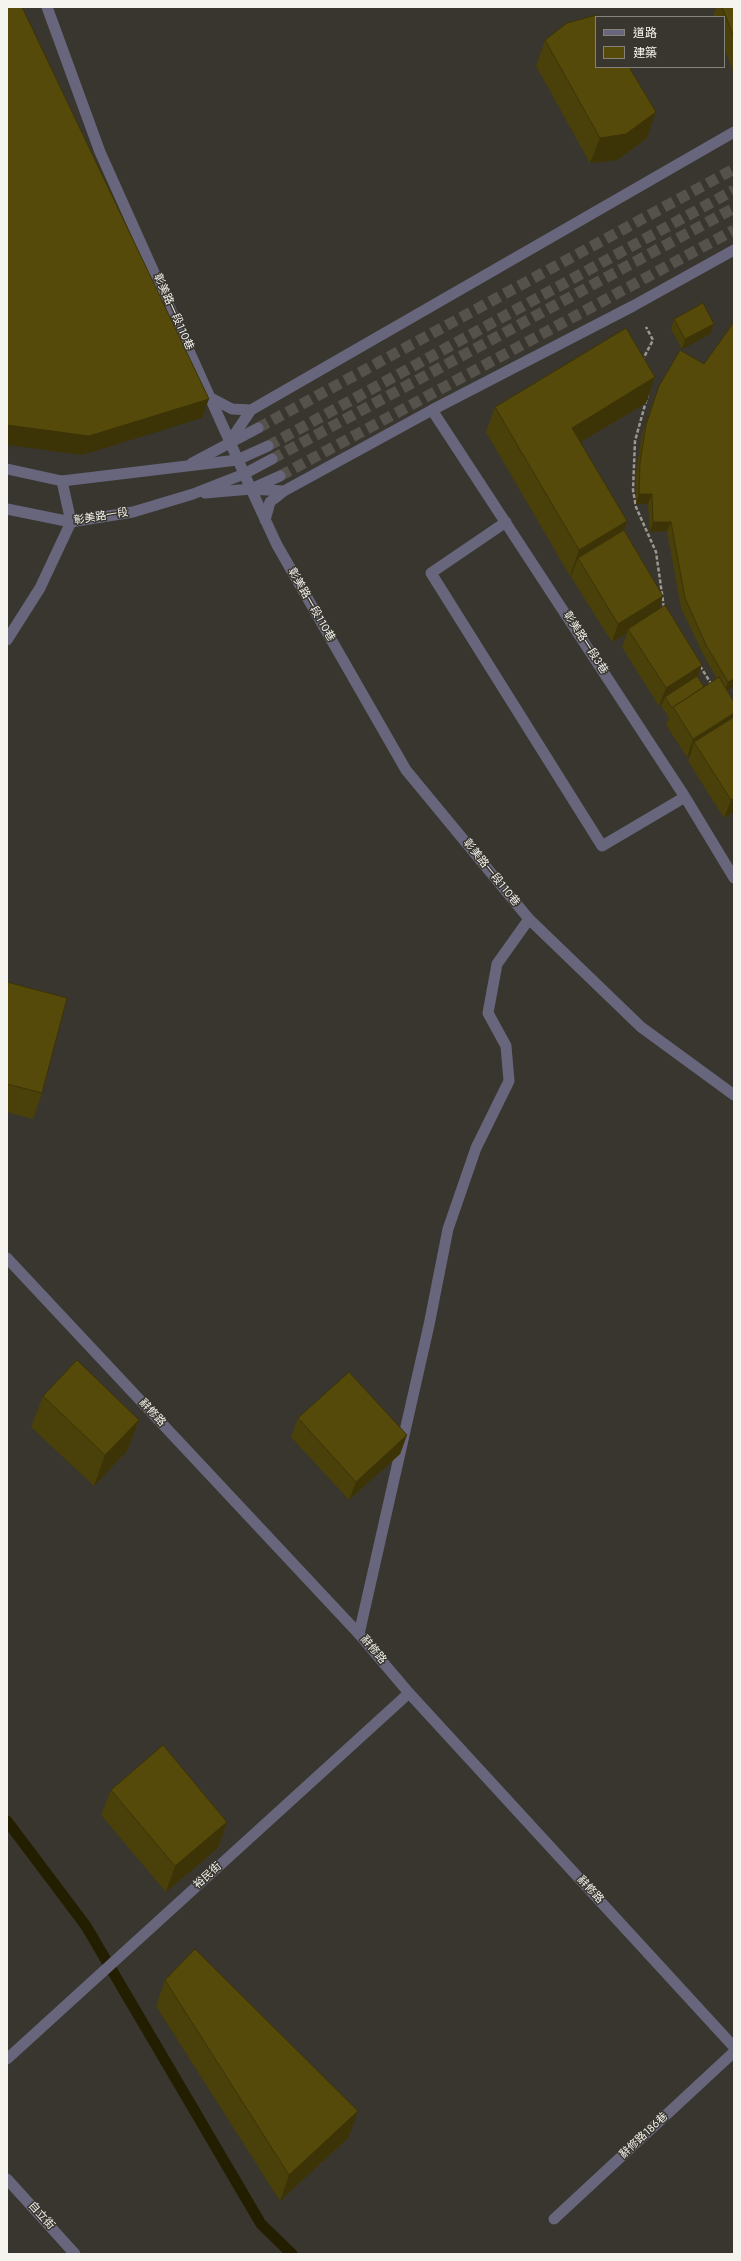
<!DOCTYPE html>
<meta charset="utf-8">
<style>
body{margin:0}
#map{position:relative;width:741px;height:2261px;overflow:hidden;background:#38362e;font-family:Jost,"Noto Sans TC",sans-serif}
canvas{display:block}
.frame{position:absolute;inset:0;border:8px solid #f6f4ef;pointer-events:none}
.legend{position:absolute;left:595px;top:16px;width:130px;height:52px;box-sizing:border-box;background:#38362e;border:1px solid #84827b;margin:0;padding:5px 7px;list-style:none;font-size:12px;color:#f6f4ef}
.legend li{display:flex;align-items:center;gap:8px;height:20px}
.legend b{width:20px;border:1px solid #84827b}
</style>
<div id="map">
<canvas width="741" height="2261"></canvas>
<div class="frame"></div>
<ul class="legend">
<li><b style="height:5px;background:#67667c"></b>道路</li>
<li><b style="height:11px;background:#564a0a"></b>建築</li>
</ul>
</div>
<script>
const ctx = document.querySelector('canvas').getContext('2d');
ctx.lineJoin = 'round';
const shape = rows => new Path2D(rows.map(r => 'M' + r).join(''));
function stroke(path, color, width, dash) { ctx.strokeStyle = color; ctx.lineWidth = width; ctx.lineCap = dash ? 'butt' : 'round'; ctx.setLineDash(dash || []); ctx.stroke(path); }
function paint(path, color) { ctx.fillStyle = color; ctx.fill(path, 'evenodd'); }
function write(font, color, halo, rows, align = 'center') {
  ctx.font = font + ' Jost,"Noto Sans TC",sans-serif'; ctx.lineWidth = 3; ctx.setLineDash([]); ctx.textBaseline = 'middle'; ctx.strokeStyle = halo; ctx.fillStyle = color; for (const [text, x, y, turn = 0] of rows) {
    ctx.save(); ctx.translate(x, y); ctx.rotate((+turn || 0) * Math.PI / 180); ctx.textAlign = isNaN(turn) ? turn : align; if (halo) ctx.strokeText(text, 0, 0); ctx.fillText(text, 0, 0); ctx.restore();
  }
}
const stream = shape([
 [7,1821,86,1926,261,2224,292,2254]
]);
const tertiaryTunnel = shape([
 [258,428,734,169],
 [268,446,734,190],
 [272,459,734,208],
 [280,476,734,230]
]);
const path = shape([
 [642,361,653,340,646,327],
 [648,394,635,441,633,490,636,507,656,552,664,608],
 [700,666,712,685]
]);
const service = shape([
 [47,7,100,152,251,489,277,545,406,770,529,919,641,1027,734,1095],
 [211,398,232,409,251,410],
 [432,410,685,797,734,878],
 [230,441,251,410,734,132],
 [251,489,284,491,432,410,633,306,734,250],
 [265,520,270,502,284,491],
 [506,522,431,573,602,846,685,797],
 [359,1634,429,1325,448,1229,476,1148,509,1081,506,1046,488,1013,497,964,529,919],
 [554,2219,734,2052]
]);
const minor = shape([
 [7,640,40,588,71,522,62,481],
 [7,2059,409,1693],
 [7,2179,75,2254]
]);
const tertiary = shape([
 [192,463,258,428],
 [7,469,62,481,237,460,268,446],
 [205,493,251,489,280,476],
 [7,509,71,522,133,512,193,494,244,474,272,459],
 [7,1258,359,1634,409,1693,734,2047]
]);
const wall = shape([
 [716,7,734,7,734,74,724,47,724,17,713,17],
 [545,40,647,138,617,160,590,163,536,66],
 [674,319,714,324,710,334,682,349,671,329],
 [655,377,646,403,580,442,627,521,624,531,659,609,702,665,697,677,704,687,717,679,703,654,681,608,667,531,650,532,648,504,636,504,636,472,642,435,655,395,734,686,727,690,734,702,734,812,724,818,688,761,690,756,687,757,666,725,669,718,661,706,662,704,659,706,622,647,627,633,612,642,571,577,572,574,570,576,486,432,495,407],
 [7,982,42,1093,33,1119,7,1112],
 [43,1396,139,1420,127,1451,94,1486,31,1427],
 [298,1418,407,1435,400,1454,349,1500,291,1437],
 [111,1790,227,1822,218,1848,166,1892,101,1815],
 [165,1980,349,2137,280,2201,156,2006]
]);
const shadedWall = shape([
 [656,112,647,138,617,160,590,163,600,138],
 [714,324,710,334,682,349,685,339],
 [655,377,646,403,562,453,572,428],
 [209,399,202,418,82,455,7,445,7,425],
 [639,494,652,494,648,504,636,504],
 [627,521,618,547,578,558,572,574,570,576,579,550],
 [653,522,671,522,667,531,650,532],
 [663,596,657,615,628,629,627,633,612,642,618,624],
 [702,665,695,683,665,697,662,704,659,706,666,688],
 [734,679,734,686,725,692,728,682],
 [734,713,734,723,694,742,690,756,687,757,693,739],
 [734,798,734,812,724,818,731,800],
 [139,1420,127,1451,94,1486,105,1455],
 [407,1435,400,1454,349,1500,356,1482],
 [227,1822,218,1848,166,1892,175,1866],
 [358,2111,349,2137,280,2201,289,2175]
]);
const building = shape([
 [7,7,22,7,209,399,89,436,7,425,7,7],
 [722,7,734,7,734,37,722,7],
 [597,15,599,17,596,17,596,67,629,67,656,112,626,134,600,138,545,40,567,23,597,15],
 [703,303,714,324,685,339,674,319,703,303],
 [734,322,734,679,728,682,706,645,685,598,671,522,653,522,652,494,639,494,640,463,646,425,659,386,680,350,704,364,734,322],
 [626,328,655,377,572,428,627,521,579,550,495,407,626,328],
 [624,530,663,596,618,624,578,558,624,530],
 [665,605,702,665,666,688,628,629,665,605],
 [697,676,704,687,673,707,672,708,665,697,697,676],
 [719,677,734,702,734,713,693,739,673,707,719,677],
 [734,717,734,798,731,800,694,742,734,717],
 [7,982,67,998,42,1093,7,1084,7,982],
 [77,1360,139,1420,105,1455,43,1396,77,1360],
 [349,1372,407,1435,356,1482,298,1418,349,1372],
 [163,1745,227,1822,175,1866,111,1790,163,1745],
 [195,1949,358,2111,289,2175,165,1980,195,1949]
]);
const streetNames = [
 ["彰美路一段110巷",173,312,66],
 ["彰美路一段",101,517,-9],
 ["彰美路一段110巷",311,605,60],
 ["彰美路一段3巷",585,643,57],
 ["彰美路一段110巷",491,873,51],
 ["辭修路",152,1413,47],
 ["辭修路",373,1650,50],
 ["裕民街",208,1876,-42],
 ["辭修路",590,1890,47],
 ["辭修路186巷",644,2136,-43],
 ["自立街",41,2216,48]
];
stroke(stream, '#241e00', 11);
stroke(tertiaryTunnel, '#54524b', 11, [11, 5.5]);
stroke(path, '#9a9892', 2.5, [4, 2]);
stroke(service, '#67667c', 11);
stroke(minor, '#67667c', 11);
stroke(tertiary, '#67667c', 11);
paint(wall, '#4a4009');
paint(shadedWall, '#3c3407');
paint(building, '#564a0a');
stroke(building, '#3c3407', 1);
write('11px', '#f6f4ef', '#38362e', streetNames);
</script>
